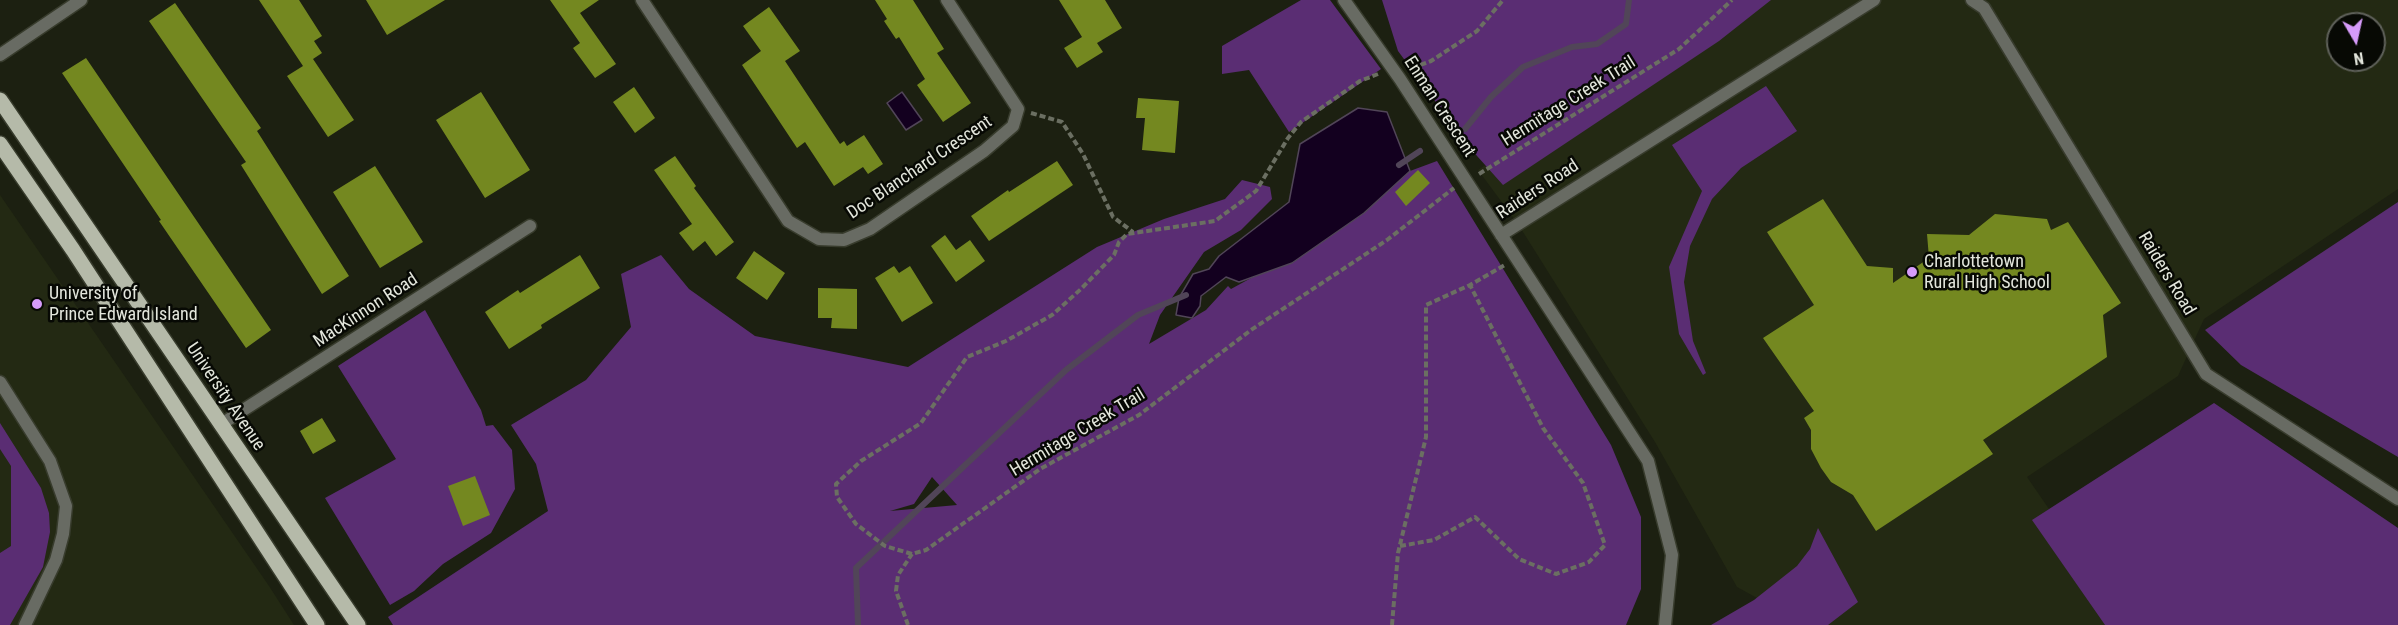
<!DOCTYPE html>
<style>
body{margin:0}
#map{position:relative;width:2398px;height:625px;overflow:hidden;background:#1c2011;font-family:"Roboto Condensed",sans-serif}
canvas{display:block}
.north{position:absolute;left:2326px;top:12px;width:60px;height:60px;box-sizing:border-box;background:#070904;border:2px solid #5f615a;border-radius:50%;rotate:171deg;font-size:16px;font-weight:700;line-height:24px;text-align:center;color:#e3e6dc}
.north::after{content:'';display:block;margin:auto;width:21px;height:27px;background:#d69bfa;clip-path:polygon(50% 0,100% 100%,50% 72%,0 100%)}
</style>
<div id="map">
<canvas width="2398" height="625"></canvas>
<div class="north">N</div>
</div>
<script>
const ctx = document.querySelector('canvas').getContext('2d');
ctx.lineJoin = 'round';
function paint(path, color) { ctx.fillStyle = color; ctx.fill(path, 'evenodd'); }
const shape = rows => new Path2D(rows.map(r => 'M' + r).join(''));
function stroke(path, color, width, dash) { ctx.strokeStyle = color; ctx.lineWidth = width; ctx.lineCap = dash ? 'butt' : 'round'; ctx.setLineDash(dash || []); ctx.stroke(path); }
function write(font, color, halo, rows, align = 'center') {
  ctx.font = font + ' "Roboto Condensed",sans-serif'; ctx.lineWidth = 5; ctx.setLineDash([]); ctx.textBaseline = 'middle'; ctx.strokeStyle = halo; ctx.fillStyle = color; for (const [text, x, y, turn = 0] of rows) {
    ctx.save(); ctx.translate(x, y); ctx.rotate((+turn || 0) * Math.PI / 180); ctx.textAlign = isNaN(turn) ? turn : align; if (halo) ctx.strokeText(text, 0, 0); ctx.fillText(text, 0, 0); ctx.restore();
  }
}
const built = shape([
 [1731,0,2398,0,2398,189,2204,319,2178,376,2027,477,2049,509,2033,520,2105,625,1806,625,1737,587,1655,442,1518,224,1478,170],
 [2338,24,2374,24,2374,60,2338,60],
 [0,195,269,586,294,625,0,625]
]);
const green = shape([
 [1301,0,1330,0,1381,69,1289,132,1249,70,1222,74,1222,46],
 [1382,0,1771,0,1719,41,1503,185,1469,147,1398,51],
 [1766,86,1797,131,1741,168,1712,199,1690,246,1684,282,1693,341,1706,373,1703,375,1679,334,1669,267,1702,191,1672,145],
 [1437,161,1611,445,1641,517,1641,589,1626,625,393,625,388,617,548,511,536,464,511,425,586,380,631,327,621,274,661,255,689,289,755,336,908,367,1097,247,1164,219,1225,199,1242,180,1270,187,1272,199,1241,230,1204,252,1160,315,1149,344,1206,310,1228,286,1231,289,1262,272,1292,262,1364,213,1410,171],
 [932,477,957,505,890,511,914,504],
 [2398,202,2398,457,2241,365,2205,330],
 [425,310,481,410,486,426,493,425,512,450,515,489,491,533,443,564,414,591,390,605,325,498,396,459,338,366],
 [2214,403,2398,528,2398,625,2105,625,2032,520],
 [0,423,41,488,49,513,50,532,43,567,10,625,0,625,0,553,11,546,11,466,0,449],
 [1818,528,1858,602,1828,625,1711,625,1754,600,1797,566,1810,549]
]);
const water = shape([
 [902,92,922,120,906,130,887,103,902,92],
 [1358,108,1387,112,1410,171,1364,213,1292,263,1239,282,1226,277,1201,296,1200,306,1192,318,1176,315,1179,298,1193,274,1209,269,1219,256,1289,202,1300,144,1358,108]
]);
const stream = shape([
 [1465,129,1491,97,1523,67,1572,47,1597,44,1626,24,1629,0],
 [1399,165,1420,151],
 [858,625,856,568,1066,370,1138,315,1186,295]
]);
const building = shape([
 [259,0,299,0,322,36,314,41,322,53,313,59,354,120,328,137,287,76,303,66],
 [366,0,445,0,387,35],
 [550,0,599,0,580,13,616,64,595,78,573,48,580,43],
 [875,0,913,0,944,49,937,53,971,103,943,122,917,85,925,79,899,37,896,39,884,21,887,19],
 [1059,0,1105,0,1122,28,1097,43,1103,52,1077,68,1064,48,1082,37],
 [175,3,261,128,257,131,349,276,322,294,241,165,246,162,149,21],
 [769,7,800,51,785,61,840,144,844,141,847,146,864,135,883,164,868,174,863,167,834,186,805,142,797,148,742,65,761,51,743,26],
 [86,58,271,330,246,348,159,221,161,220,62,73],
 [634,87,655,118,635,133,613,102],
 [481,92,530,170,485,198,436,120],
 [1138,98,1179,101,1175,153,1142,150,1145,118,1136,118],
 [675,156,696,186,694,188,734,242,716,256,705,241,693,251,679,233,692,224,654,170],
 [1057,161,1073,185,989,241,971,216,1008,190,1009,192],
 [375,166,423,242,380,268,333,192],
 [1418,170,1430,183,1406,206,1395,192],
 [1823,199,1867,266,1893,268,1893,283,1929,258,1927,234,1969,235,1995,214,2047,219,2051,230,2068,222,2121,303,2103,315,2107,357,1983,440,1993,454,1876,531,1853,495,1831,482,1821,468,1811,449,1811,430,1804,418,1814,411,1763,338,1814,305,1767,232],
 [945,235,956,250,970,240,985,261,956,282,931,246],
 [754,251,785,273,767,300,736,278],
 [580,255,600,288,541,325,542,328,509,349,485,312,518,290,520,293],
 [894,266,899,273,910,266,933,303,902,322,875,278],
 [818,288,857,289,857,329,831,328,832,318,818,318],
 [322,418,336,441,313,454,300,431],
 [475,476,490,515,463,526,448,486]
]);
const path = shape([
 [1412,68,1431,61,1477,31,1503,0],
 [1378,74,1360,81,1301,122,1288,138,1256,191,1215,221,1127,234,1119,242,1114,255,1081,289,1052,315,1006,341,967,357,921,423,861,461,836,484,837,497,856,524,885,546,912,554,926,550,1040,469,1139,415,1251,330,1387,240,1454,188],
 [1031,113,1062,122,1083,154,1113,217,1133,232],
 [1479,174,1679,49,1732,0],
 [1400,546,1434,540,1475,517,1519,559,1556,574,1589,562,1605,545,1583,483,1543,428,1470,285],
 [908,625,896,591,898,575,912,554],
 [1392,625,1398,553,1426,437,1426,305,1470,285,1505,265]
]);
const minor = shape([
 [642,0,788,221,819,239,844,240,870,229,984,151,1013,126,1018,109,947,0],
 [1344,0,1400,79,1648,461,1672,555,1665,625],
 [1972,0,1984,8,2206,374,2398,499],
 [0,55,81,0],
 [1501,235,1874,0],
 [0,382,50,461,66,506,63,534,56,560,25,625],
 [220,425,530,226]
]);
const primary = shape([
 [0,100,358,625],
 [0,144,73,250,317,625]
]);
const markers = [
 [1912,272,6,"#d69bfa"],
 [37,304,6,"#d69bfa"]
];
const streetNames = [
 ["Hermitage Creek Trail",1569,102,-32],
 ["Enman Crescent",1439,107,57],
 ["Doc Blanchard Crescent",920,168,-34],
 ["Raiders Road",1538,190,-33],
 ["Raiders Road",2166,274,59],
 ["MacKinnon Road",366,311,-33],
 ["University Avenue",225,397,56],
 ["Hermitage Creek Trail",1078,433,-31]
];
const poiNames = [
 ["Charlottetown",1924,262],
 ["Rural High School",1924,283],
 ["University of",49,294],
 ["Prince Edward Island",49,315]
];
paint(built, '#232913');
paint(green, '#5a2d73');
paint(water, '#13001f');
stroke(water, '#514558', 1.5);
stroke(stream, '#514558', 6);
paint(building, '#748820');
stroke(minor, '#383c2d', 15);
stroke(primary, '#383c2d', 18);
stroke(path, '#6b6f62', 4, [6, 3]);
stroke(minor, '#686b63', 12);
stroke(primary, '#b5baa9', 15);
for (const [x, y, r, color] of markers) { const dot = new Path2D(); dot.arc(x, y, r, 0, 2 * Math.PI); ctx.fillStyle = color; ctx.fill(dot); stroke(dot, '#070904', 2); }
write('18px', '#e3e6dc', '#070904', streetNames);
write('18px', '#e3e6dc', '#070904', poiNames, 'left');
</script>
